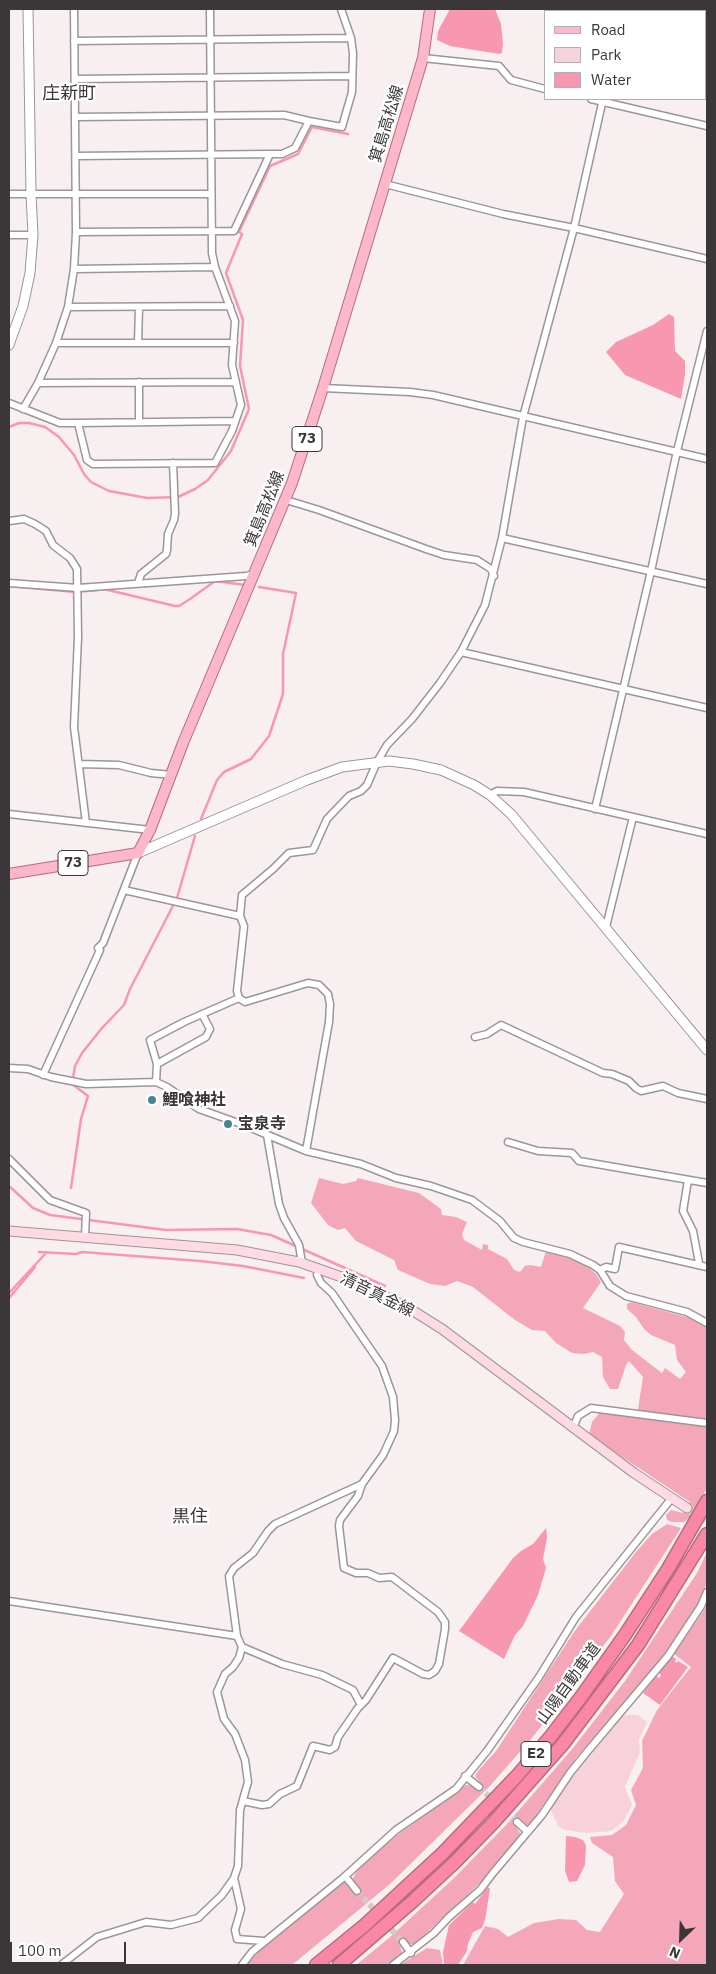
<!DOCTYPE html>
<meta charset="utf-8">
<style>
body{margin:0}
#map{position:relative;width:716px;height:1974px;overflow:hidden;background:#f7eff0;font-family:"IBM Plex Sans",sans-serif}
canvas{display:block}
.frame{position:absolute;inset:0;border:10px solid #3b3738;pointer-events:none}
.legend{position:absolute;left:544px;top:10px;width:162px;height:90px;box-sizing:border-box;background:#fff;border:1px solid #b1afaf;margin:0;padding:6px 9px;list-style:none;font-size:15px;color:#3b3738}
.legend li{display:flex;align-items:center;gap:10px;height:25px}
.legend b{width:25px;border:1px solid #b1afaf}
.north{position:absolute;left:656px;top:1914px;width:50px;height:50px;-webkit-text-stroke:4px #fff;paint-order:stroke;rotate:204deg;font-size:14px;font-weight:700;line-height:20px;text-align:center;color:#3b3738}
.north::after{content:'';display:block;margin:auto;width:18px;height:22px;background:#3b3738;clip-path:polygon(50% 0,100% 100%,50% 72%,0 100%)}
.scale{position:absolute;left:10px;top:1942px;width:116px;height:22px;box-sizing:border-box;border:2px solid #3b3738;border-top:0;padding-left:6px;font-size:15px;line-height:18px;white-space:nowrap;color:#3b3738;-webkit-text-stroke:4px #fff;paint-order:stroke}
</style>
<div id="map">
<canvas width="716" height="1974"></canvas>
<div class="frame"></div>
<ul class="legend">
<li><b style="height:6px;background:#fcb7c9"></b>Road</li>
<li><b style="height:14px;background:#f8d2da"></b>Park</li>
<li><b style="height:14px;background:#f898b0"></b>Water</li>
</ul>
<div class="north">N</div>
<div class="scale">100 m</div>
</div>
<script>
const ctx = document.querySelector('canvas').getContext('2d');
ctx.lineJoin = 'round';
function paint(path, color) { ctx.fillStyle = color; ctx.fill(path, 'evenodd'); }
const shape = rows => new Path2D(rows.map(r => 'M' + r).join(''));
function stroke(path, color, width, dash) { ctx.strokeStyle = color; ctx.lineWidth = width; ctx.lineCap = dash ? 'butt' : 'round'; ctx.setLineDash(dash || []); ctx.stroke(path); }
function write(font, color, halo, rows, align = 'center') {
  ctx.font = font + ' "IBM Plex Sans","Noto Sans JP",sans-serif'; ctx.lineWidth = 4.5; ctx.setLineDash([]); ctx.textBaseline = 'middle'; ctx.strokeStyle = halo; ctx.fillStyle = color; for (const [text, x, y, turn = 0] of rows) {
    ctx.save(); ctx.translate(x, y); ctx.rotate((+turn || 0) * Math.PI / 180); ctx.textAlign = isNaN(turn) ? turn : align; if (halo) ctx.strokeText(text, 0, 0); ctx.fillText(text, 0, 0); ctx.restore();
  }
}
const green = shape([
 [622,1715,638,1715,647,1722,639,1740,640,1752,625,1787,632,1805,623,1822,611,1831,587,1833,565,1830,558,1826,550,1808,576,1767]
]);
const forest = shape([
 [319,1178,343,1184,356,1181,358,1178,419,1193,441,1209,442,1215,456,1217,467,1222,462,1234,464,1240,482,1250,483,1244,488,1245,488,1249,507,1259,514,1270,520,1272,525,1266,530,1265,541,1267,546,1251,575,1260,587,1266,596,1274,601,1282,583,1308,620,1326,625,1332,624,1340,632,1350,662,1373,665,1368,680,1379,686,1372,677,1360,675,1345,651,1335,644,1329,636,1317,627,1309,627,1304,631,1302,690,1318,707,1327,707,1488,691,1517,684,1522,672,1522,667,1520,666,1515,671,1510,683,1513,690,1502,589,1435,592,1422,601,1411,637,1416,643,1377,629,1361,626,1365,618,1389,610,1389,603,1377,602,1357,593,1352,584,1354,572,1353,556,1343,545,1331,532,1330,515,1320,473,1287,457,1281,445,1286,430,1284,398,1270,394,1260,356,1241,345,1228,338,1230,328,1225,311,1203],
 [667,1524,681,1528,611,1636,532,1738,489,1787,390,1884,292,1965,247,1965,258,1952,340,1885,344,1883,356,1885,353,1879,355,1874,363,1864,396,1836,451,1797,462,1786,467,1785,472,1786,478,1791,483,1786,475,1776,478,1771,496,1751,574,1632,636,1552,652,1534],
 [707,1552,707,1583,696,1608,666,1652,627,1701,576,1758,530,1824,527,1825,520,1819,514,1824,520,1833,518,1838,481,1882,415,1944,408,1944,405,1939,399,1943,402,1952,400,1957,387,1965,356,1965,389,1938,454,1878,507,1824,573,1748,625,1681,697,1573],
 [707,1606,707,1965,463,1965,485,1926,498,1929,508,1937,534,1923,559,1919,576,1920,587,1930,600,1932,624,1894,615,1881,613,1857,592,1843,590,1837,612,1835,626,1825,636,1805,631,1790,643,1768,642,1741,657,1710,691,1667,674,1654],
 [427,1948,440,1950,443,1965,400,1965]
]);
const water = shape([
 [450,9,495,9,501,24,503,43,502,53,499,54,450,46,437,40,438,31],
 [669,314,674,317,675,351,685,361,685,375,681,399,625,375,606,352,616,342,653,325],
 [546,1528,547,1538,543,1559,546,1568,538,1595,523,1626,515,1635,504,1659,459,1631,513,1558,521,1551,533,1544],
 [672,1656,676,1659,675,1662,676,1663,678,1661,688,1667,660,1705,643,1693,656,1676,659,1678,661,1675,659,1673],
 [566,1836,575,1837,583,1840,586,1845,585,1865,577,1881,569,1882,565,1871],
 [488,1887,490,1889,485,1920,482,1928,473,1932,468,1944,467,1951,458,1965,444,1965,443,1952,449,1925,473,1902,475,1904]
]);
const stream = shape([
 [9,427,19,423,29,423,45,427,59,437,74,455,84,474,91,482,109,491,147,498,178,497,195,489,208,480,231,451,249,409,240,366,243,320,226,273,242,234,239,232,270,166,298,154,312,127,348,134],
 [9,586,75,592,98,590],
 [104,589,175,606,179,606,190,599,215,581,245,585],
 [201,819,217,780,224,772,251,759,269,736,283,694,283,654,296,593,259,587],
 [9,1186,33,1208,50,1215,166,1230,237,1229,271,1235,385,1286],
 [71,1188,81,1119,88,1096,72,1084,75,1066,82,1053,102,1028,124,1005,130,989,177,898,195,836],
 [39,1252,76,1254,82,1252,200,1261,243,1266,304,1278],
 [9,1293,46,1253],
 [9,1298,35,1267]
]);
const minorTunnel = shape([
 [479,1787,517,1822],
 [357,1891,379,1915],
 [385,1923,403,1942]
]);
const secondaryTunnel = shape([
 [687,1508,707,1520]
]);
const minor = shape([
 [640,11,641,9],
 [74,41,351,38],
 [423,58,499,66,511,80,545,89],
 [75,79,352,76],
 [591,99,707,126],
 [75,117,284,115,309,121],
 [76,156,270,154],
 [385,184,503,214,574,228,707,259],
 [9,194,211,194],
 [76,232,234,231,270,154,282,154,295,148,309,121,342,127,352,92,353,53,351,38,341,9],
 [9,235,33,235],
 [74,269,215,267],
 [68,307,230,306],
 [56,343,234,343],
 [138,343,139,307],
 [38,383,234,382],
 [323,388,410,392,433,395,707,459],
 [9,403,60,423,78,423,87,460,93,464,215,463,232,431,241,405,232,365,235,321,215,267,212,253,210,9],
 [23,409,38,383,56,343,68,307,74,269,76,232,74,9],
 [139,422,139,382],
 [78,423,235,421],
 [286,500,319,510,426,549,444,555,477,560,491,569,494,576],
 [9,521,24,519,35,524,46,531,53,545,70,558,77,569,78,637,74,727,86,823],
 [502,538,707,584],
 [9,583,78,588,246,576,254,574],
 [138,583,141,574,166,554,167,550,168,534,174,520,175,513,173,463],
 [461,652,707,708],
 [79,764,119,765,151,773,171,775],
 [490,795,497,791,524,792,707,834],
 [595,809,651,571,677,451,707,331],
 [9,814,150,830],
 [124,890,240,916],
 [606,927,633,817],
 [475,1037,487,1034,501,1025,603,1073,612,1074,629,1081,636,1088,641,1091,663,1086,678,1093,707,1099],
 [157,1064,206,1037,210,1029,202,1014],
 [9,1068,28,1069,51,1077,86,1084,156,1082,167,1087,199,1109,244,1125,306,1151,361,1164,396,1178,431,1186,472,1200,500,1221,514,1238,523,1242,570,1254,593,1265,600,1270,610,1286,626,1296,687,1312,707,1323],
 [43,1075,100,950,98,948,103,943,138,853],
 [156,1082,157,1064,150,1040,184,1022,239,998],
 [267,1135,279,1204,284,1218,299,1245,302,1263],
 [508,1142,538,1151,572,1153,579,1161,707,1183],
 [306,1151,329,1022,330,1004,328,994,319,985,308,983,245,1002,239,998,237,991,244,926,240,916,242,895,273,869,289,853,313,850,327,819,349,796,361,791,367,785,377,762,387,745,412,719,440,683,461,652,485,605,502,538,523,417,574,228,603,99],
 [9,1159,50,1200,86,1213,85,1237],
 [688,1180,683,1211,693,1231,699,1263],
 [600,1270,606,1267,615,1269,619,1247,707,1267],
 [573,1428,578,1416,591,1408,707,1423],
 [9,1601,237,1636],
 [242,1647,282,1664,322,1675,353,1690,361,1705],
 [465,1776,479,1787],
 [243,1801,262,1805,269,1804,280,1794,297,1786,313,1746,330,1750,335,1747,338,1737,358,1708,366,1700,393,1658,423,1674,429,1675,435,1671,439,1664,445,1629,445,1622,438,1612,392,1577,379,1578,368,1573,356,1573,344,1568,339,1526,340,1520,358,1496,362,1484],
 [517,1822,528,1832],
 [345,1876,357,1891],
 [234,1878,241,1909,235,1930,237,1939,264,1941],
 [403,1942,411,1953],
 [61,1965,97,1937,146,1922,171,1925,198,1918,222,1895,234,1878,238,1866,240,1810,248,1782,245,1760,235,1734,224,1719,217,1692,225,1674,233,1667,239,1658,242,1647,237,1636,229,1576,234,1568,253,1553,268,1531,275,1524,362,1484,383,1455,394,1431,395,1420,393,1397,382,1366,332,1293,321,1283,317,1275,319,1268],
 [242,1965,252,1952,343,1878,396,1830,456,1789,487,1751,539,1677,576,1617,671,1499],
 [393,1965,434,1933,449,1917,480,1890,493,1873,542,1815,570,1773,587,1752,668,1656,701,1606,707,1592]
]);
const tertiary = shape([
 [9,345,23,306,30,273,33,235,31,194,28,9],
 [138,853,307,780,342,767,389,761,413,764,441,770,474,785,490,795,511,814,707,1050]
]);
const secondary = shape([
 [9,1231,237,1250,299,1262,353,1281,407,1307,442,1329,634,1473,687,1508]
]);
const primary = shape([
 [9,874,138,853,150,830,183,743,292,483,323,388,423,58,430,9]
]);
const motorway = shape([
 [316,1965,365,1925,443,1853,516,1777,551,1736,581,1697,625,1635,668,1569,707,1501],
 [339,1965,413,1901,454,1863,493,1823,563,1744,638,1645,707,1534]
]);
const markers = [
 [152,1100,5,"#428695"],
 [228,1124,5,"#428695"]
];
const shields = [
 [307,439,30],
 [73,863,30],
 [536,1754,30]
];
const shieldNames = [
 ["73",307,439],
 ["73",73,863],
 ["E2",536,1754]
];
const streetNames = [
 ["箕島高松線",387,124,-73],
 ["箕島高松線",265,509,-68],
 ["清音真金線",377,1295,26],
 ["山陽自動車道",569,1684,-54]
];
const poiNames = [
 ["鯉喰神社",162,1100],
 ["宝泉寺",238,1124]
];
const neighbourhoodNames = [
 ["庄新町",69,94],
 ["黒住",190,1517]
];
paint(green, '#f8d2da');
paint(forest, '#f5a7ba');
paint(water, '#f898b0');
stroke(stream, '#f898b0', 2.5);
stroke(minorTunnel, '#d1cacb', 6, [6, 3]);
stroke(secondaryTunnel, '#d1cacb', 9, [9, 4.5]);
stroke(minor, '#9d9597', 9);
stroke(tertiary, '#9d9597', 11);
stroke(secondary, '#9d9597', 11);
stroke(primary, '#b76b7f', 12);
stroke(motorway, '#b76b7f', 15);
stroke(minor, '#fff', 6);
stroke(tertiary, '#fff', 9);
stroke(secondary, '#fedbe4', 9);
stroke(primary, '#fcb7c9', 10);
stroke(motorway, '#fa87a5', 12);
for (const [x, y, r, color] of markers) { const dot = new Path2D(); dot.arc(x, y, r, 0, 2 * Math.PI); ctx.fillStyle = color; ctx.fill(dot); stroke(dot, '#fff', 2); }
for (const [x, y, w] of shields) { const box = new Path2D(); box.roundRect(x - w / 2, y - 12.5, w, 25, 4); ctx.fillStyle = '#fff'; ctx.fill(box); stroke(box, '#3b3738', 1); }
write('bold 15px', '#3b3738', null, shieldNames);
write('16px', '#3b3738', '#fff', streetNames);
write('bold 16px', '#3b3738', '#fff', poiNames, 'left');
write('18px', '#3b3738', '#fff', neighbourhoodNames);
</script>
